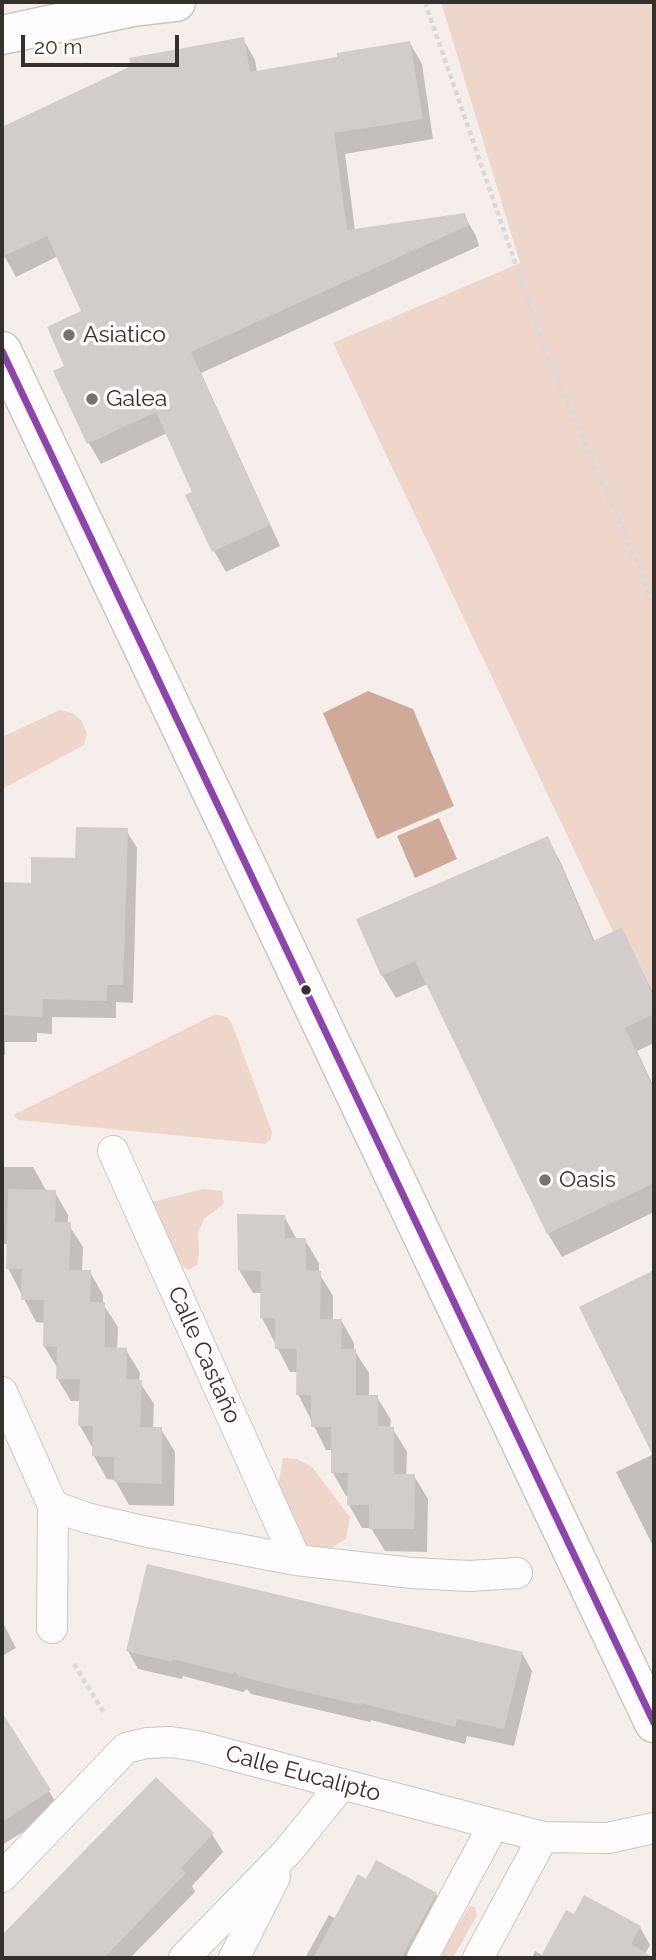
<!DOCTYPE html>
<meta charset="utf-8">
<style>
body{margin:0}
#map{position:relative;width:656px;height:1960px;overflow:hidden;background:#f5eeeb;font-family:Raleway,sans-serif}
canvas{display:block}
.frame{position:absolute;inset:0;border:4px solid #34302d;pointer-events:none}
.scale{position:absolute;left:21px;top:35px;width:158px;height:32px;box-sizing:border-box;border:4px solid #34302d;border-top:0;padding-left:9px;font-size:21px;line-height:24px;white-space:nowrap;color:#34302d;-webkit-text-stroke:5px #fffcfb;paint-order:stroke}
</style>
<div id="map">
<canvas width="656" height="1960"></canvas>
<div class="frame"></div>
<div class="scale">20 m</div>
</div>
<script>
const ctx = document.querySelector('canvas').getContext('2d');
ctx.lineJoin = 'round';
function paint(path, color) { ctx.fillStyle = color; ctx.fill(path, 'evenodd'); }
const shape = rows => new Path2D(rows.map(r => 'M' + r).join(''));
function stroke(path, color, width, dash) { ctx.strokeStyle = color; ctx.lineWidth = width; ctx.lineCap = dash ? 'butt' : 'round'; ctx.setLineDash(dash || []); ctx.stroke(path); }
function write(font, color, halo, rows, align = 'center') {
  ctx.font = font + ' Raleway,sans-serif'; ctx.lineWidth = 7; ctx.setLineDash([]); ctx.textBaseline = 'middle'; ctx.strokeStyle = halo; ctx.fillStyle = color; for (const [text, x, y, turn = 0] of rows) {
    ctx.save(); ctx.translate(x, y); ctx.rotate((+turn || 0) * Math.PI / 180); ctx.textAlign = isNaN(turn) ? turn : align; if (halo) ctx.strokeText(text, 0, 0); ctx.fillText(text, 0, 0); ctx.restore();
  }
}
const green = shape([
 [441,2,654,2,654,1018,333,343,520,263],
 [60,710,72,713,81,720,87,734,84,745,2,789,2,737],
 [215,1014,227,1017,232,1024,272,1132,271,1139,265,1144,19,1120,14,1116,15,1114],
 [203,1189,222,1191,224,1204,204,1219,198,1233,199,1253,197,1265,188,1270,154,1242,148,1203],
 [283,1458,297,1459,312,1467,350,1517,346,1539,325,1552,293,1539,281,1514,279,1481],
 [470,1906,475,1907,477,1915,453,1958,439,1958]
]);
const water = shape([
 [368,691,413,709,454,806,377,839,323,713],
 [439,818,457,859,415,878,397,836]
]);
const shadow = shape([
 [243,39,255,60,257,72,339,59,410,43,422,64,433,139,345,154,355,230,464,215,476,236,479,246,201,373,280,546,226,572,214,551,195,492,167,433,101,464,89,443,55,372,66,367,84,312,58,256,16,277,2,252,2,175,17,168,2,135,2,129,133,67],
 [126,830,137,848,133,1003,116,1002,116,1018,52,1017,52,1034,37,1033,37,1042,5,1042,5,1055,2,1055,2,884,32,885],
 [547,838,560,861,595,942,621,929,654,995,654,1043,637,1051,654,1087,654,1212,562,1257,548,1234,428,984,396,998,382,975],
 [2,1167,33,1167,47,1192,55,1192,68,1215,68,1224,83,1247,82,1272,90,1272,103,1295,103,1304,118,1327,117,1350,126,1350,140,1373,139,1381,154,1404,153,1429,161,1429,175,1452,174,1506,129,1505,115,1480,107,1479,94,1456,94,1450,80,1426,81,1401,71,1401,57,1378,58,1369,44,1346,45,1323,36,1322,8,1268,9,1244,2,1244],
 [284,1216,297,1240,305,1240,319,1263,319,1273,333,1296,333,1320,341,1320,354,1343,354,1350,369,1373,369,1397,377,1397,391,1420,390,1429,393,1429,407,1452,406,1476,414,1476,428,1499,427,1552,385,1551,371,1528,362,1528,349,1505,349,1496,346,1496,333,1473,333,1450,326,1450,298,1394,298,1372,290,1372,262,1318,262,1293,253,1293,239,1270],
 [654,1272,654,1548,616,1472,654,1454,582,1308],
 [2,1621,16,1648,2,1656],
 [128,1651,522,1653,532,1671,514,1746,467,1736,465,1744,371,1720,370,1722,251,1694,247,1689,243,1692,183,1676,182,1679,138,1669],
 [9,1727,60,1809,2,1845,2,1732],
 [156,1779,212,1834,223,1852,192,1886,195,1892,130,1958,2,1958,2,1938],
 [366,1881,436,1894,446,1912,421,1958,305,1958,329,1915,336,1919],
 [575,1916,640,1927,650,1945,643,1958,532,1958,535,1951,544,1956]
]);
const building = shape([
 [244,37,250,72,337,57,337,53,410,41,423,119,334,133,347,230,465,213,469,225,191,352,270,525,212,552,185,495,192,492,156,412,87,444,53,371,64,366,47,327,81,311,47,236,2,257,2,127,131,66,129,58],
 [76,827,128,828,123,985,107,985,107,1001,43,999,42,1017,2,1015,2,882,31,883,31,857,75,858],
 [548,836,593,941,622,927,654,997,654,1014,625,1028,654,1089,654,1183,547,1234,415,961,381,976,356,919],
 [8,1189,56,1190,55,1222,71,1222,69,1270,91,1270,90,1302,105,1302,105,1347,127,1348,126,1379,142,1380,140,1427,162,1427,162,1484,114,1482,114,1457,92,1456,93,1426,78,1426,80,1379,56,1379,57,1347,43,1346,44,1300,21,1300,22,1269,6,1269],
 [237,1214,285,1215,285,1238,306,1238,306,1270,321,1271,320,1319,342,1319,341,1349,356,1349,356,1395,378,1395,378,1426,394,1427,394,1474,415,1474,414,1529,369,1529,369,1505,347,1505,348,1473,331,1473,331,1427,311,1427,311,1395,296,1395,297,1349,275,1349,275,1318,260,1318,261,1271,238,1270],
 [654,1270,654,1458,579,1307],
 [147,1564,523,1652,504,1729,457,1719,455,1727,361,1703,361,1705,266,1683,239,1676,235,1672,232,1674,173,1659,172,1662,126,1651],
 [2,1712,51,1790,2,1822],
 [156,1777,214,1833,181,1868,186,1873,104,1958,2,1958,2,1935],
 [376,1860,437,1893,401,1958,313,1958,358,1874,366,1879],
 [584,1895,641,1926,631,1944,654,1958,540,1958,566,1910,574,1914]
]);
const path = shape([
 [425,2,551,367,641,572,654,609],
 [74,1664,104,1713]
]);
const service = shape([
 [113,1151,296,1560],
 [2,1392,53,1506,52,1628],
 [53,1506,87,1518,143,1531,296,1560,412,1573,470,1576,517,1573],
 [2,1877,126,1748,147,1743,171,1742,197,1746,543,1837,608,1838,654,1828],
 [184,1958,288,1851,342,1784],
 [234,1958,275,1877],
 [422,1958,494,1824],
 [478,1958,543,1837]
]);
const minor = shape([
 [2,35,133,7,176,2],
 [2,351,654,1723]
]);
const bus1 = shape([
 [2,351,654,1723]
]);
const markers = [
 [69,335,7,"#787270"],
 [92,399,7,"#787270"],
 [306,990,6,"#34302d"],
 [545,1180,7,"#787270"]
];
const poiNames = [
 ["Asiatico",83,335],
 ["Galea",106,399],
 ["Oasis",559,1180]
];
const streetNames = [
 ["Calle Castaño",204,1355,66],
 ["Calle Eucalipto",303,1774,15]
];
paint(green, '#eed6cb');
paint(water, '#d0aa98');
paint(shadow, '#0003');
paint(building, '#d2cdcb');
stroke(service, '#cbc6c3', 32);
stroke(minor, '#cbc6c3', 41);
stroke(path, '#dbd9d7', 4.5, [5, 3.5]);
stroke(service, '#fefcfc', 30);
stroke(minor, '#fefcfc', 38);
stroke(bus1, '#8e44ad', 7);
for (const [x, y, r, color] of markers) { const dot = new Path2D(); dot.arc(x, y, r, 0, 2 * Math.PI); ctx.fillStyle = color; ctx.fill(dot); stroke(dot, '#fffcfb', 2.5); }
write('23px', '#34302d', '#fffcfb', poiNames, 'left');
write('23px', '#34302d', '#fffcfb', streetNames);
</script>
